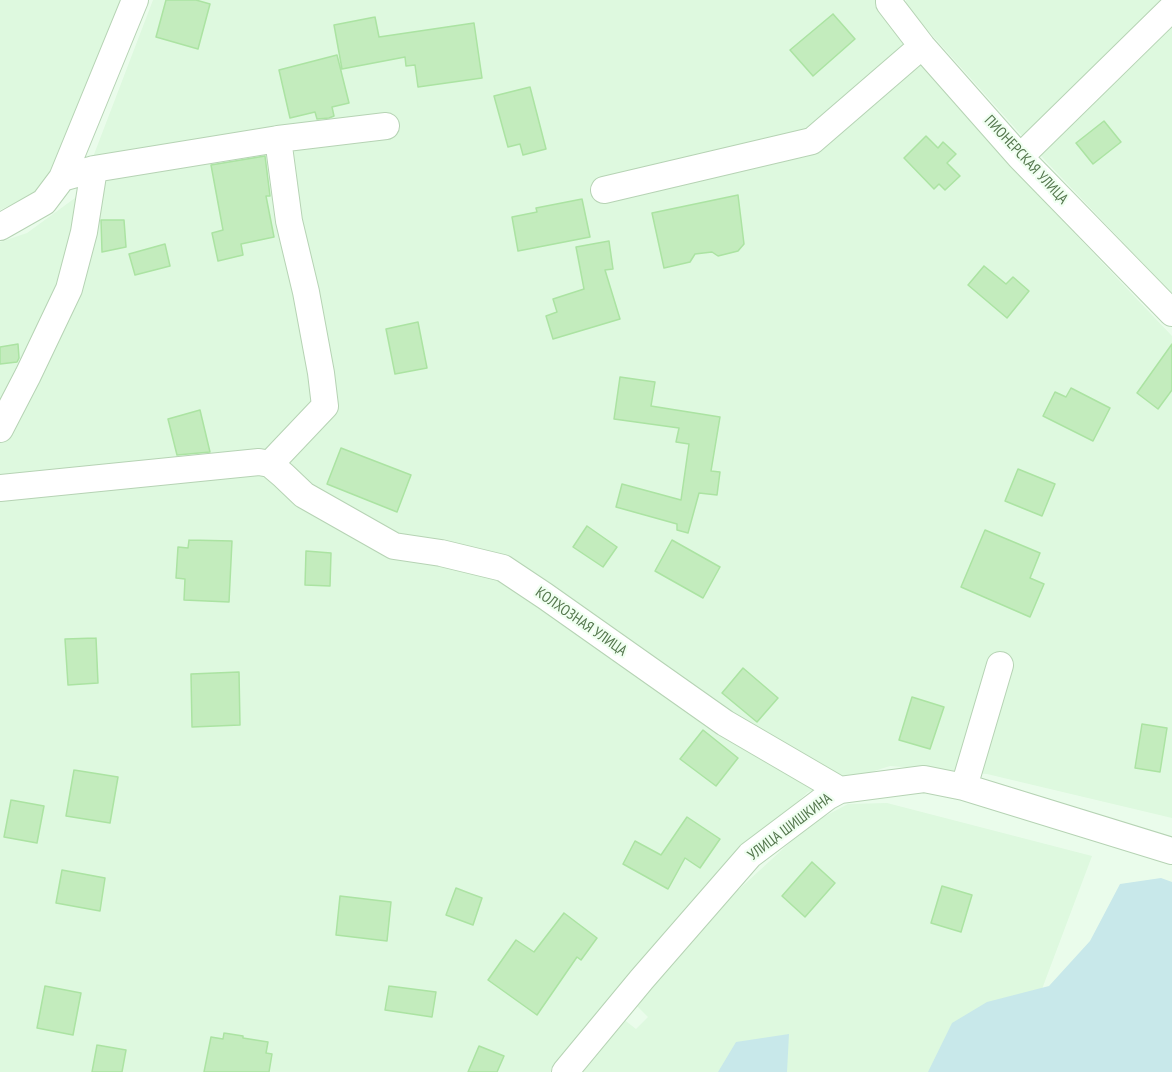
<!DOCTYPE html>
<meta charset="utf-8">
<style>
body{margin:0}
canvas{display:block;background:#eafceb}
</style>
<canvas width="1172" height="1072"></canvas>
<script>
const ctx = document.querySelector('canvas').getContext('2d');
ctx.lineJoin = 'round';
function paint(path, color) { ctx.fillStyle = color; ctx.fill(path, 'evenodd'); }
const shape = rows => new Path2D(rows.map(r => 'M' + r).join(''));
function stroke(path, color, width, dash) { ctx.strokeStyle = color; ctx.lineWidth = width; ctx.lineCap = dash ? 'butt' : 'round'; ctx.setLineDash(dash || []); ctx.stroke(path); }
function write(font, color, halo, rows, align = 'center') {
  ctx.font = font + ' "PT Sans Narrow",sans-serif'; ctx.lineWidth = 4.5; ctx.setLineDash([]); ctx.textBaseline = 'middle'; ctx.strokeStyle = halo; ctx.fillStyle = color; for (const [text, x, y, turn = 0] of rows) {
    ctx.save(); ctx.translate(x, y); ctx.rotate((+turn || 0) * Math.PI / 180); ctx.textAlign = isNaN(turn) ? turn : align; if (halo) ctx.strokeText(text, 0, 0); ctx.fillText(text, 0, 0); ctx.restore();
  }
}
const residential = shape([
 [0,0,126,0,61,154,38,192,0,210],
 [153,0,876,0,879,8,910,48,1022,178,1172,336,1172,818,987,774,890,766,808,792,722,871,550,1072,0,1072,0,242,27,233,75,198,93,157],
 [906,0,1172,0,1172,294,1024,138,906,6],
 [887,803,1092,856,1039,997,1172,1063,1172,1072,576,1072,622,1018,636,1029,648,1017,635,1004,663,968,734,894,810,824,848,804]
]);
const green = shape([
 [1161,878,1172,882,1172,1072,928,1072,952,1023,987,1002,1049,986,1090,941,1120,884],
 [789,1034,787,1072,718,1072,736,1042]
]);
const building = shape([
 [166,0,196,0,210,4,198,49,156,37,166,0],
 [833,14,855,39,813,76,790,50,833,14],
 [375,17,379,37,474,23,482,78,418,87,415,65,406,66,405,57,342,69,334,25,375,17],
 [337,55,349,103,332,107,334,116,329,118,317,119,315,112,290,118,279,70,337,55],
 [530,87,546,149,523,155,520,144,508,147,494,96,530,87],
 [1104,121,1121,142,1093,164,1076,143,1104,121],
 [926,136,938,148,943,142,956,154,947,163,960,176,945,190,939,184,934,189,904,158,926,136],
 [265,156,270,196,266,196,274,237,241,244,243,255,218,261,212,233,223,230,211,165,265,156],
 [738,195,744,244,738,251,718,256,712,252,695,254,690,262,664,268,652,213,738,195],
 [582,199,590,237,518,251,512,217,537,212,536,208,582,199],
 [101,220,124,220,126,247,102,252,101,220],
 [609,241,613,269,605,270,620,319,553,339,546,316,557,312,553,299,584,289,576,247,609,241],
 [165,244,170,266,135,275,129,254,165,244],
 [984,266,1006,284,1013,277,1029,291,1007,318,968,285,984,266],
 [418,322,427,368,395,374,386,329,418,322],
 [18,344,19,358,17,362,0,364,0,347,18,344],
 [1172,344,1172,390,1158,409,1137,393,1172,344],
 [620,377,655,382,651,406,720,417,711,471,720,472,717,495,699,493,688,533,677,530,677,524,616,507,622,484,681,500,689,444,676,442,679,428,614,419,620,377],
 [1071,388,1110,408,1093,441,1043,416,1055,392,1066,397,1071,388],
 [200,410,210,452,177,455,168,419,200,410],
 [341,448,411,475,397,512,327,484,341,448],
 [1018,469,1055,484,1042,516,1005,501,1018,469],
 [587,526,617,547,603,567,573,547,587,526],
 [985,530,1040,553,1030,578,1044,584,1030,617,961,587,985,530],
 [189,540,232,541,229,602,184,600,185,579,176,578,178,547,188,548,189,540],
 [672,540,720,567,703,598,655,571,672,540],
 [306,551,331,553,330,586,305,585,306,551],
 [96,638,98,683,68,685,65,639,96,638],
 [743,668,778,698,757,722,722,693,743,668],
 [239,672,240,725,192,727,191,674,239,672],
 [912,697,944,707,930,749,899,740,912,697],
 [1142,724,1167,728,1160,772,1135,768,1142,724],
 [703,730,738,758,716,786,680,759,703,730],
 [74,770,118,777,110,823,66,816,74,770],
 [11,800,44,806,37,843,4,837,11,800],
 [687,817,720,839,700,868,685,858,668,889,623,864,635,841,661,855,687,817],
 [812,862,835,883,805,917,782,896,812,862],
 [62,870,105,878,100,911,56,903,62,870],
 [942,886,972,895,961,932,931,923,942,886],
 [456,888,482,898,473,925,446,915,456,888],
 [340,896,391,902,387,941,336,935,340,896],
 [564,913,597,938,581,960,577,957,537,1015,488,980,516,940,534,952,564,913],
 [45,986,81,993,73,1035,37,1028,45,986],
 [389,986,436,992,432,1017,385,1010,389,986],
 [224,1033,243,1036,243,1038,268,1042,266,1053,272,1054,269,1072,204,1072,211,1037,223,1039,224,1033],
 [97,1045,126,1050,122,1072,92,1072,97,1045],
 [479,1046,504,1056,497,1072,468,1072,479,1046]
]);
const minor = shape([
 [889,0,889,3,922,46,1020,157,1172,313],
 [1020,157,1172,8],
 [62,178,94,169,278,139,386,126],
 [604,190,812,141,922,46],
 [0,227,44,202,62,178,135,0],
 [0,429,28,375,69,289,84,232,94,169],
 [270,464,325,406,321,373,306,292,289,221,278,139],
 [0,488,259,462,270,464,283,475,304,495,394,546,441,553,503,568,545,596,725,723,840,790],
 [964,787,1000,665],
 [565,1072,642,979,750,855,827,797,840,790,924,779,964,787,1172,851]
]);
const streetNames = [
 ["ПИОНЕРСКАЯ УЛИЦА",1026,160,47],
 ["КОЛХОЗНАЯ УЛИЦА",581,622,35],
 ["УЛИЦА ШИШКИНА",790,827,-37]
];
paint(residential, '#def9df');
paint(green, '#c8e8ea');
paint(building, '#c3ecbd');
stroke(building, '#abe3a2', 1.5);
stroke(minor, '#b6d3b4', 28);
stroke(minor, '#fff', 26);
write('15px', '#54774d', '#f0fff1', streetNames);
</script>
